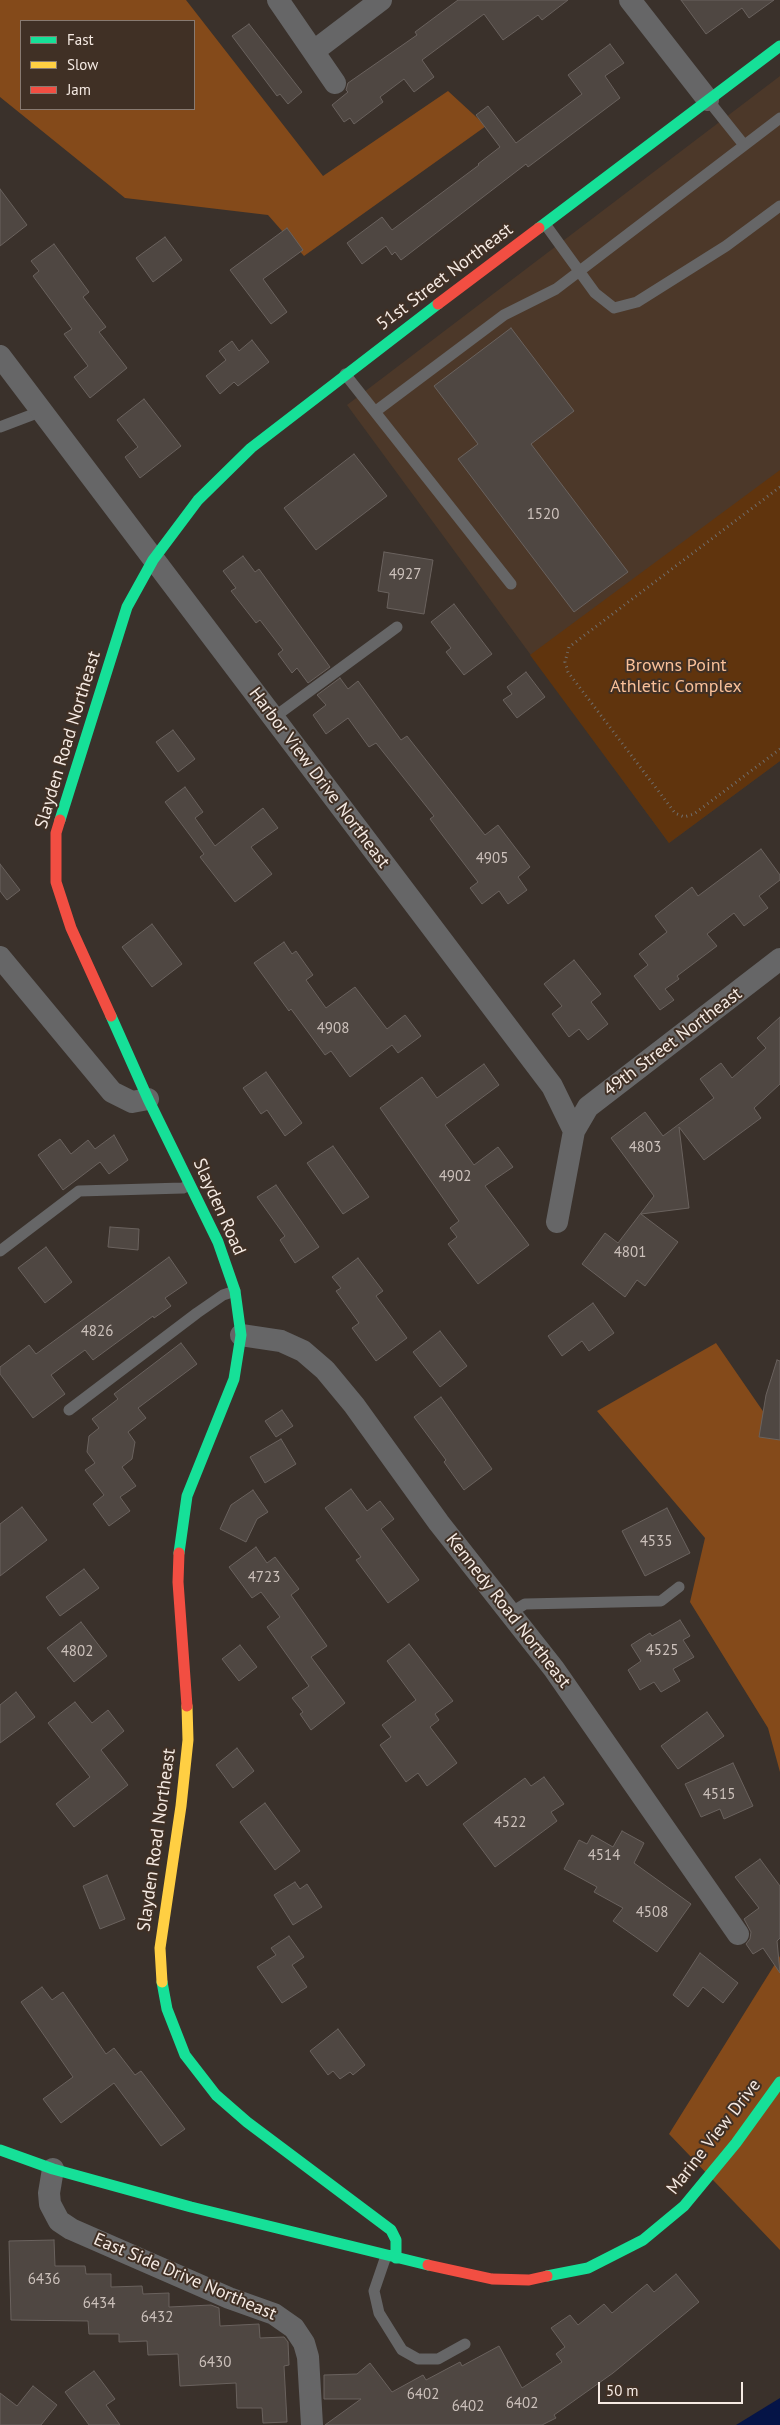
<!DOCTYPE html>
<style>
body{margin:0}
#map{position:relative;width:780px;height:2425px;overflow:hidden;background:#3a312b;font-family:"PT Sans",sans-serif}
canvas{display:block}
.legend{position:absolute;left:20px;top:20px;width:175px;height:90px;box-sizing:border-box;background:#403025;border:1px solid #887a71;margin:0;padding:6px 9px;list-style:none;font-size:15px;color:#f5eae3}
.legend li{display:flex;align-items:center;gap:10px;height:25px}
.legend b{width:25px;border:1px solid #887a71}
.scale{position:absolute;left:598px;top:2382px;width:145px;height:22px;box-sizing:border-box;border:2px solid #f5eae3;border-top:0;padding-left:6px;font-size:15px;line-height:18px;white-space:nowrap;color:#f5eae3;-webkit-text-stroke:4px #403025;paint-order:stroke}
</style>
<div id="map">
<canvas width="780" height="2425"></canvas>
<ul class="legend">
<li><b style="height:6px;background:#16e098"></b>Fast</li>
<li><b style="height:6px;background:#ffcf43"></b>Slow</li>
<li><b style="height:6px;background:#f24e42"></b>Jam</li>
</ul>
<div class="scale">50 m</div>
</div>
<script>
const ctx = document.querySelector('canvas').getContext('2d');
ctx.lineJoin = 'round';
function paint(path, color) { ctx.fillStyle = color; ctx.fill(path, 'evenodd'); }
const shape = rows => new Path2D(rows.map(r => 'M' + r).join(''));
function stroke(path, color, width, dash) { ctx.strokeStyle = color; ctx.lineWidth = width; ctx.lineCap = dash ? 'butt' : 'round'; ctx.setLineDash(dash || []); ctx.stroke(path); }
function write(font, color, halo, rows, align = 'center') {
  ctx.font = font + ' "PT Sans",sans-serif'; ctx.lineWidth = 4; ctx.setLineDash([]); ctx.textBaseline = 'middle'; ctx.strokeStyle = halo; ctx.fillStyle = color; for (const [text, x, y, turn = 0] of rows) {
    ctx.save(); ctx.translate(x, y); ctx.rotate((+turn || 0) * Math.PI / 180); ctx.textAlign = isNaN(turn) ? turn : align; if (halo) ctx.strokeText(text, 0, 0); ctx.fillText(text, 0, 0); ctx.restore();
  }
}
const built = shape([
 [780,76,780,761,669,843,347,405]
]);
const green = shape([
 [780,470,780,761,669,843,530,655]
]);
const forest = shape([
 [0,0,186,0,323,176,448,91,486,126,304,256,268,215,125,198,0,97],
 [21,21,194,21,194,109,21,109],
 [716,1343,780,1436,780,1772,768,1728,690,1602,705,1538,597,1411],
 [780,1956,780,2250,669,2134]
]);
const water = shape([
 [780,2398,780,2425,736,2425]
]);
const building = shape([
 [458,0,568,0,542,20,538,15,503,40,484,14,422,60,434,77,414,92,404,79,380,97,383,102,354,124,350,118,344,122,332,105,348,92,346,90,348,83,417,35,415,32,458,0],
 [681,0,774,0,749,18,742,8,706,34,681,0],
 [249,24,302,92,288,104,280,94,277,96,232,36,249,24],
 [610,44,624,63,605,76,620,98,528,167,526,164,401,260,395,252,392,255,386,246,362,264,347,243,382,217,392,230,479,165,478,164,500,147,476,115,488,106,516,143,582,94,568,75,610,44],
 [0,189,27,225,0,246,0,189],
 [287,228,303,250,263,279,287,312,271,324,230,270,287,228],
 [165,237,182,260,153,282,136,258,165,237],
 [54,244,89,292,83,297,106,327,99,332,127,368,90,398,74,377,88,366,64,334,72,329,33,276,39,271,31,261,54,244],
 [511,328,574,411,531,444,628,572,574,612,458,459,478,444,434,386,511,328],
 [252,340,269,362,238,386,234,382,220,394,206,376,226,360,219,351,232,341,239,351,252,340],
 [144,399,181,446,140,478,125,457,138,447,117,420,144,399],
 [354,454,387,496,316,550,284,508,354,454],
 [384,552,433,560,424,614,387,608,389,593,378,591,384,552],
 [243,556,255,572,259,569,330,667,308,683,297,668,292,673,278,654,283,650,260,620,256,623,231,591,236,588,223,571,243,556],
 [454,604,492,654,464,675,446,652,451,648,431,622,454,604],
 [526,672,545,697,517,718,503,700,512,694,507,687,526,672],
 [340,678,348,689,358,681,401,740,407,736,485,835,498,825,530,867,518,877,527,890,508,904,499,891,482,904,470,888,478,882,430,819,434,816,376,743,369,747,348,718,326,734,313,715,326,705,317,695,340,678],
 [173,730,195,759,178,772,156,742,173,730],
 [185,787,203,812,195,818,215,846,263,808,278,828,251,847,272,874,235,902,200,857,204,854,165,802,185,787],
 [761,849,780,875,780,880,759,896,768,908,744,926,734,913,707,934,717,946,677,976,679,979,665,989,674,1000,660,1010,634,976,648,965,639,954,667,932,655,916,692,887,698,896,761,849],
 [0,864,20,890,7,900,0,891,0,864],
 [152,924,182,964,152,987,122,947,152,924],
 [284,942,292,954,296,951,313,975,306,980,326,1008,355,987,387,1029,405,1015,421,1036,398,1053,392,1045,350,1077,331,1051,325,1055,291,1009,289,1011,254,963,284,942],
 [574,960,601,994,591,1002,608,1024,588,1040,579,1029,569,1037,552,1014,562,1006,544,984,574,960],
 [780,1017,780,1084,754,1108,761,1118,704,1160,679,1127,689,1208,641,1214,678,1242,645,1286,637,1280,625,1297,582,1264,605,1233,618,1243,654,1196,611,1138,645,1112,663,1136,714,1098,700,1079,721,1063,732,1078,766,1048,757,1038,780,1017],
 [484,1064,499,1085,445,1125,474,1165,498,1147,513,1167,485,1186,529,1245,478,1284,448,1244,457,1237,450,1228,459,1221,380,1108,422,1077,437,1098,484,1064],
 [266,1072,302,1123,285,1136,267,1110,261,1114,243,1088,266,1072],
 [114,1135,128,1160,109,1174,100,1162,63,1190,38,1155,60,1139,71,1154,88,1140,95,1149,114,1135],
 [333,1146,369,1197,343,1214,307,1163,333,1146],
 [276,1185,319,1247,295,1263,280,1240,285,1236,257,1197,276,1185],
 [110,1227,139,1229,138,1250,108,1247,110,1227],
 [46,1247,72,1282,45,1303,18,1268,46,1247],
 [169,1257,187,1283,165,1298,171,1306,154,1318,153,1316,93,1360,85,1350,51,1375,65,1394,33,1418,0,1374,0,1367,29,1345,36,1354,169,1257],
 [358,1258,383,1291,376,1296,407,1338,376,1361,352,1328,359,1323,336,1291,341,1288,332,1277,358,1258],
 [593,1303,614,1333,589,1351,582,1341,562,1356,548,1336,593,1303],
 [440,1331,467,1366,440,1387,413,1352,440,1331],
 [181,1343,197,1364,138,1408,146,1418,128,1432,135,1442,132,1459,122,1467,136,1486,120,1497,130,1511,109,1526,93,1504,104,1495,85,1470,95,1463,87,1452,89,1436,99,1428,92,1419,118,1399,114,1394,181,1343],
 [777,1360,780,1361,780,1440,759,1437,766,1395,777,1360],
 [441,1397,492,1469,464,1490,444,1462,446,1460,414,1417,441,1397],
 [282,1410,293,1426,276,1437,265,1421,282,1410],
 [281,1439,296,1464,265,1483,250,1457,281,1439],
 [351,1489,367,1511,380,1501,394,1519,381,1529,419,1580,388,1603,356,1560,361,1557,325,1508,351,1489],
 [253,1490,268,1512,257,1519,246,1542,220,1529,231,1505,253,1490],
 [22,1507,47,1540,0,1576,0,1524,22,1507],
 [667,1508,690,1553,645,1576,622,1531,667,1508],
 [256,1547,267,1563,275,1557,299,1589,291,1595,327,1646,311,1657,345,1703,311,1730,300,1714,303,1712,292,1698,309,1686,267,1627,280,1617,261,1592,252,1598,229,1567,256,1547],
 [84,1569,99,1588,60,1616,46,1597,84,1569],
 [680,1620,690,1636,683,1640,694,1657,673,1669,680,1681,661,1692,654,1682,640,1690,628,1670,641,1661,631,1645,650,1633,652,1636,680,1620],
 [81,1622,107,1656,74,1682,47,1648,81,1622],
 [409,1644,453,1701,435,1714,439,1720,430,1727,457,1763,427,1786,418,1773,406,1782,380,1745,391,1737,382,1725,416,1700,387,1661,409,1644],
 [240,1645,257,1667,239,1681,222,1659,240,1645],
 [16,1692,35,1717,0,1743,0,1705,16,1692],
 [75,1702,92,1723,108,1710,124,1731,101,1750,128,1785,74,1827,56,1804,90,1777,48,1723,75,1702],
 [707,1712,724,1736,678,1769,661,1746,707,1712],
 [237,1748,254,1771,233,1788,216,1765,237,1748],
 [733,1763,753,1806,724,1819,720,1809,701,1817,685,1784,733,1763],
 [544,1777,564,1804,551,1812,557,1821,495,1867,463,1824,525,1778,531,1786,544,1777],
 [265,1803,300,1851,275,1870,240,1822,265,1803],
 [622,1831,644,1843,634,1863,691,1904,657,1952,613,1921,623,1908,594,1892,597,1887,564,1869,579,1840,587,1844,592,1835,613,1847,622,1831],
 [760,1859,780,1886,780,1938,777,1941,780,1973,763,1948,753,1954,746,1944,750,1939,751,1932,744,1919,759,1908,735,1877,760,1859],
 [107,1875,125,1919,100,1929,83,1886,107,1875],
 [295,1882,300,1889,307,1884,322,1907,293,1925,274,1895,295,1882],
 [289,1936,304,1957,292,1965,307,1987,282,2003,257,1967,276,1955,271,1948,289,1936],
 [700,1953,738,1983,723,2003,703,1987,688,2007,673,1995,700,1953],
 [42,1987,52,2000,63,1992,106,2054,114,2048,135,2075,141,2071,185,2129,161,2146,114,2083,61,2123,43,2099,73,2077,21,2002,42,1987],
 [338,2029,365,2065,353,2075,350,2072,340,2079,333,2071,328,2075,310,2051,338,2029],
 [54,2240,55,2266,85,2266,86,2274,111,2274,111,2287,142,2286,143,2294,169,2293,169,2307,211,2305,219,2308,220,2326,259,2324,260,2338,284,2337,288,2342,289,2365,284,2366,287,2422,263,2423,262,2408,237,2408,236,2383,180,2386,178,2354,148,2355,147,2341,119,2342,119,2334,89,2334,88,2321,11,2320,9,2241,54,2240],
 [676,2274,699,2302,613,2373,554,2415,556,2418,542,2425,325,2425,361,2399,324,2399,324,2375,357,2374,370,2363,392,2392,423,2375,426,2380,460,2362,462,2366,499,2346,522,2388,562,2362,556,2354,565,2347,551,2328,570,2315,578,2325,604,2304,612,2313,647,2284,654,2292,676,2274],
 [94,2371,115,2399,106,2405,120,2425,89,2425,65,2392,94,2371],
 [33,2386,57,2405,41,2425,0,2425,0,2393,17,2406,33,2386]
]);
const path = shape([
 [780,487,569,647,565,662,568,672,675,813,684,817,694,814,780,749]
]);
const lane = shape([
 [708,100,744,145],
 [545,224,595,293,614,308,637,302,726,246,780,206],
 [345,374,511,584],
 [376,411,504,315,556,289,780,118],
 [0,427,42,411],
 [273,718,397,627],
 [0,1251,79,1191,183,1188,189,1185],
 [69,1410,197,1313,223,1295,235,1291],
 [510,1613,525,1604,661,1601,679,1587],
 [386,2256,374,2291,379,2313,402,2350,418,2359,438,2359,465,2344]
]);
const street = shape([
 [278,0,335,83],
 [630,0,708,100],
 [314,51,381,0],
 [0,356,552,1086,574,1131,557,1222],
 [0,957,112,1092,132,1102,148,1099],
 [574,1131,588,1107,780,959],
 [241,1335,281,1341,303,1351,325,1370,354,1405,439,1523,554,1669,738,1934],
 [53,2169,49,2193,50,2204,59,2221,71,2229,229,2298,274,2314,294,2328,304,2343,308,2357,312,2425]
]);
const fast = shape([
 [539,228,780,46],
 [60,820,127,607,153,560,198,500,251,448,438,304],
 [111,1016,148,1099,218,1242,235,1291,241,1335,234,1379,187,1496,179,1553],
 [162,1982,167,2009,185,2055,216,2095,247,2122,391,2230,396,2240,396,2258],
 [0,2150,53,2169,191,2207,428,2265],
 [547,2276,588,2268,643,2240,684,2206,736,2143,780,2082]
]);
const slow = shape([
 [162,1982,160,1948,181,1806,188,1740,187,1706]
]);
const jam = shape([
 [438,304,539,228],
 [60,820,56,833,56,882,71,928,111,1016],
 [179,1553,178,1582,187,1706],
 [428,2265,492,2279,529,2280,547,2276]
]);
const numberNames = [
 ["1520",543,515],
 ["4927",405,575],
 ["4905",492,859],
 ["4908",333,1029],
 ["4803",645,1148],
 ["4902",455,1177],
 ["4801",630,1253],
 ["4826",97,1332],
 ["4535",656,1542],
 ["4723",264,1578],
 ["4525",662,1651],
 ["4802",77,1652],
 ["4515",719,1795],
 ["4522",510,1823],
 ["4514",604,1856],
 ["4508",652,1913],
 ["6436",44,2280],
 ["6434",99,2304],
 ["6432",157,2318],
 ["6430",215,2363],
 ["6402",423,2395],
 ["6402",522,2404],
 ["6402",468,2407]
];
const streetNames = [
 ["51st Street Northeast",445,277,-37],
 ["Slayden Road Northeast",68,740,-73],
 ["Harbor View Drive Northeast",319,778,53],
 ["49th Street Northeast",673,1042,-37],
 ["Slayden Road",219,1207,66],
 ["Kennedy Road Northeast",508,1611,52],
 ["Slayden Road Northeast",157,1840,-82],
 ["Marine View Drive",714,2137,-52],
 ["East Side Drive Northeast",185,2277,23]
];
const parkNames = [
 ["Browns Point",676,666],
 ["Athletic Complex",676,687]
];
paint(built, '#4c3829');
paint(green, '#60340d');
paint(forest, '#844a1a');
paint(water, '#051447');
paint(building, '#4f4742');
stroke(building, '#6a625e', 1);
stroke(path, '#706f6e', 3, [1, 4]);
stroke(lane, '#666667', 11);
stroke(street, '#666667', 22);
stroke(fast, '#16e098', 11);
stroke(slow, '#ffcf43', 11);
stroke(jam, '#f24e42', 11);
write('15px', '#ccc1bb', null, numberNames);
write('18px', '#f5eae3', '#403025', streetNames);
write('18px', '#f9c099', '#403025', parkNames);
</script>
